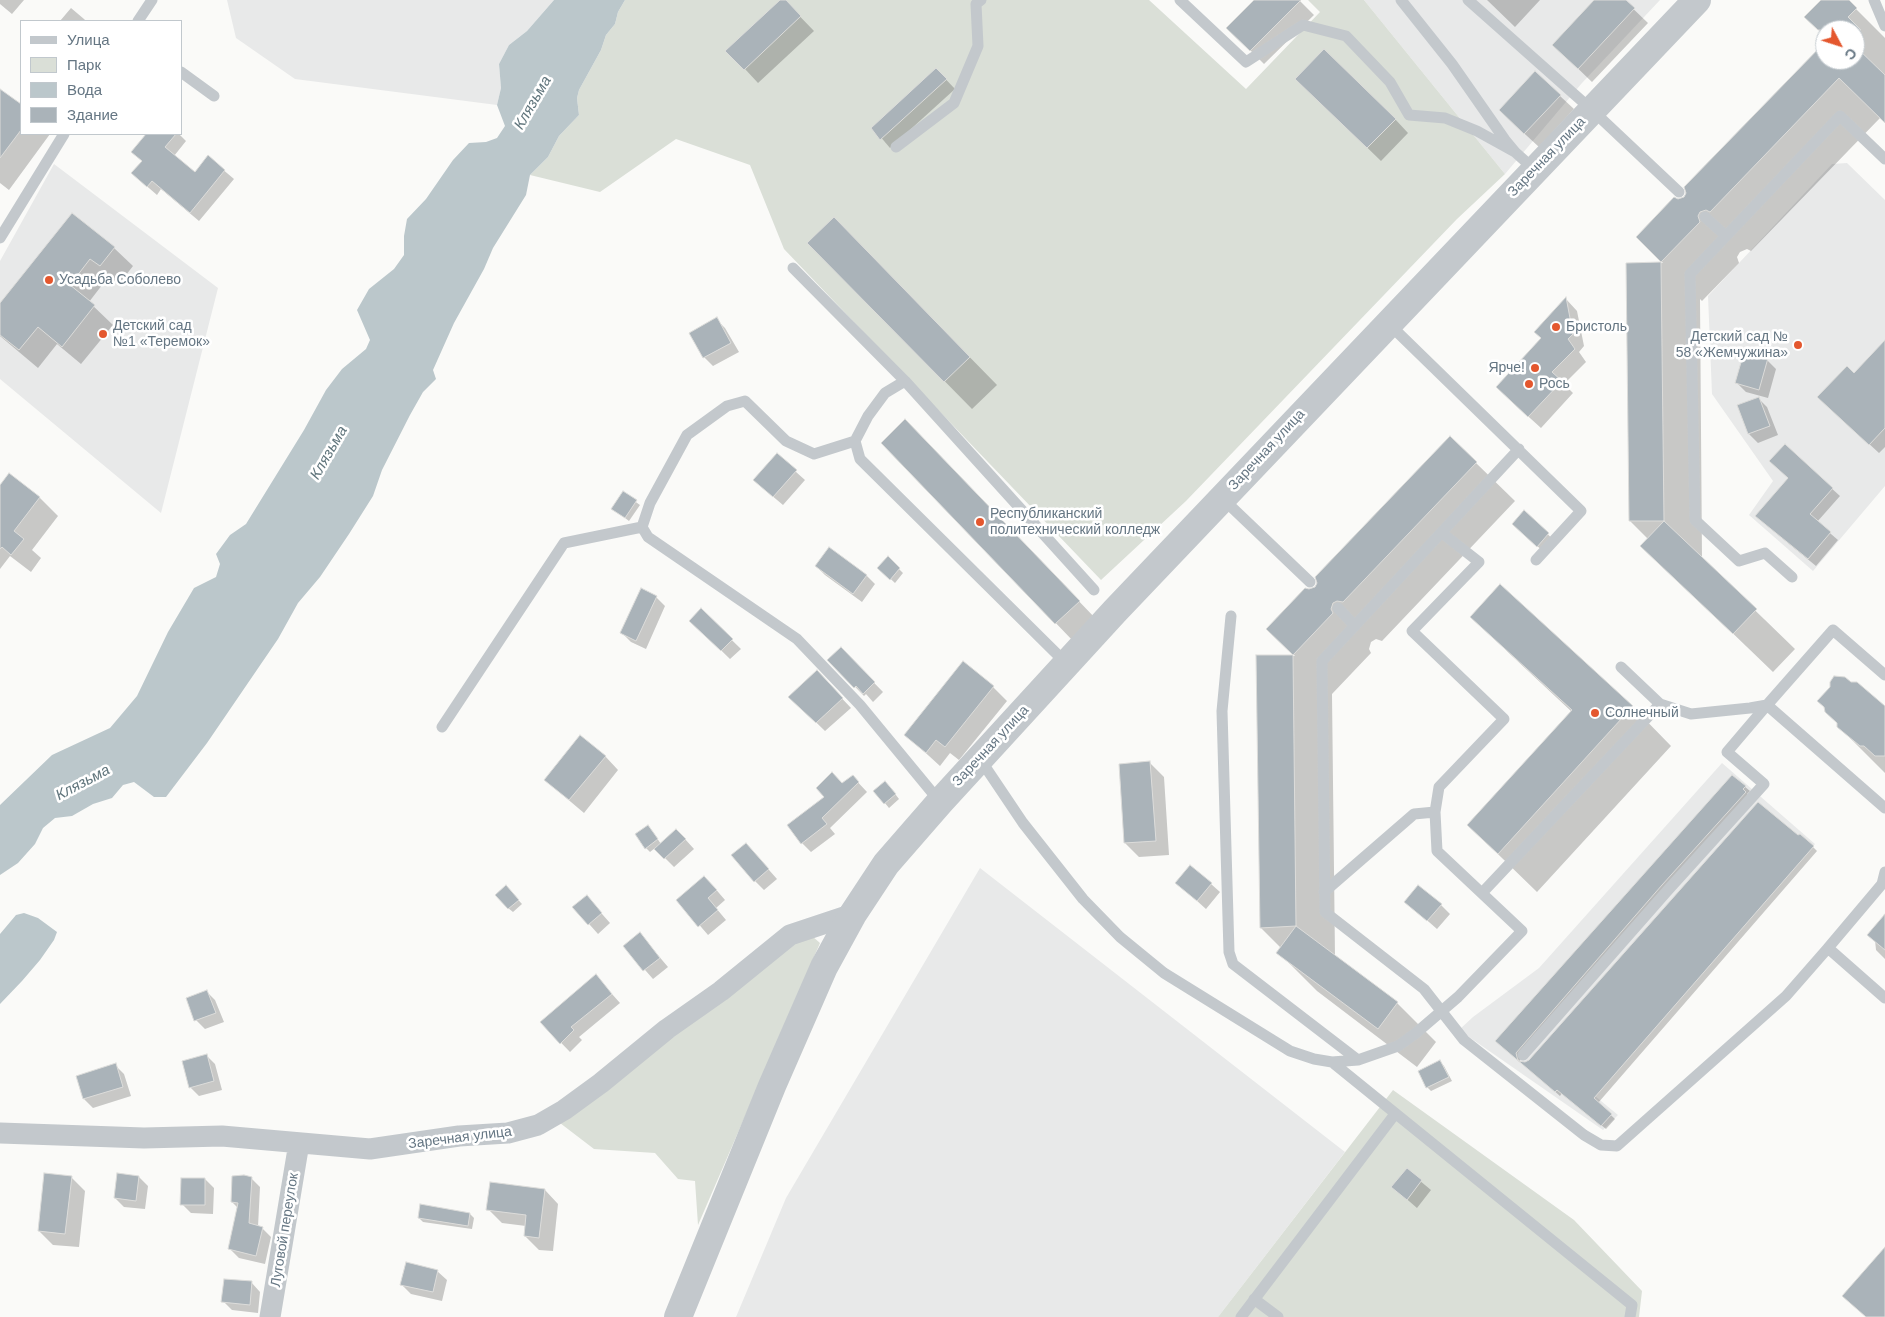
<!DOCTYPE html>
<meta charset="utf-8">
<style>
body{margin:0}
#map{position:relative;width:1885px;height:1317px;overflow:hidden;background:#fafaf8;font-family:Helvetica,sans-serif}
canvas{display:block}
.legend{position:absolute;left:20px;top:20px;width:162px;height:115px;box-sizing:border-box;background:#fff;border:1px solid #c1c8cd;margin:0;padding:6px 9px;list-style:none;font-size:15px;color:#657683}
.legend li{display:flex;align-items:center;gap:10px;height:25px}
.legend b{width:25px;border:1px solid #c1c8cd}
.north{position:absolute;left:1815px;top:20px;width:50px;height:50px;box-sizing:border-box;background:#fff;border:1px solid #c1c8cd;border-radius:50%;rotate:130deg;font-size:14px;font-weight:700;line-height:20px;text-align:center;color:#657683}
.north::after{content:'';display:block;margin:auto;width:18px;height:22px;background:#e4572e;clip-path:polygon(50% 0,100% 100%,50% 72%,0 100%)}
</style>
<div id="map">
<canvas width="1885" height="1317"></canvas>
<ul class="legend">
<li><b style="height:6px;background:#c3c8cc"></b>Улица</li>
<li><b style="height:14px;background:#dadfd7"></b>Парк</li>
<li><b style="height:14px;background:#bbc7cb"></b>Вода</li>
<li><b style="height:14px;background:#aab3b9"></b>Здание</li>
</ul>
<div class="north">С</div>
</div>
<script>
const ctx = document.querySelector('canvas').getContext('2d');
ctx.lineJoin = 'round';
function paint(path, color) { ctx.fillStyle = color; ctx.fill(path, 'evenodd'); }
const shape = rows => new Path2D(rows.map(r => 'M' + r).join(''));
function stroke(path, color, width, dash) { ctx.strokeStyle = color; ctx.lineWidth = width; ctx.lineCap = dash ? 'butt' : 'round'; ctx.setLineDash(dash || []); ctx.stroke(path); }
function write(font, color, halo, rows, align = 'center') {
  ctx.font = font + ' Helvetica,sans-serif'; ctx.lineWidth = 5; ctx.setLineDash([]); ctx.textBaseline = 'middle'; ctx.strokeStyle = halo; ctx.fillStyle = color; for (const [text, x, y, turn = 0] of rows) {
    ctx.save(); ctx.translate(x, y); ctx.rotate((+turn || 0) * Math.PI / 180); ctx.textAlign = isNaN(turn) ? turn : align; if (halo) ctx.strokeText(text, 0, 0); ctx.fillText(text, 0, 0); ctx.restore();
  }
}
const built = shape([
 [227,0,554,0,527,31,509,45,499,64,501,88,497,105,295,79,236,38],
 [1364,0,1660,0,1582,83,1505,174],
 [1847,163,1885,200,1885,486,1813,571,1749,515,1773,481,1712,394,1708,296,1832,164],
 [54,164,218,288,161,513,0,379,0,261],
 [1722,763,1815,844,1595,1096,1618,1115,1603,1130,1459,1030,1473,1017,1539,968],
 [980,868,1345,1152,1218,1317,736,1317,786,1198]
]);
const green = shape([
 [625,0,1149,0,1246,89,1320,12,1308,0,1364,0,1505,174,1457,219,1186,501,1101,580,784,249,750,165,676,139,600,192,530,175,548,157,559,136,579,115,577,98,579,90,601,50,606,35,615,24,618,12],
 [812,936,820,943,698,1225,695,1181,678,1179,655,1153,594,1149,560,1123,795,941],
 [1393,1090,1574,1220,1642,1291,1639,1317,1218,1317]
]);
const water = shape([
 [554,0,625,0,618,12,615,24,606,35,601,50,579,90,577,98,579,115,559,136,548,157,530,175,526,195,493,248,484,269,454,323,433,370,436,379,423,392,410,415,382,470,373,496,349,534,320,577,298,603,278,639,207,743,166,797,154,797,134,782,123,785,112,798,93,804,72,816,55,818,43,828,35,844,18,863,0,875,0,805,52,755,110,728,137,696,168,632,194,588,216,577,220,564,216,554,230,535,246,524,304,430,326,390,342,369,366,349,370,340,357,310,369,289,394,269,404,255,404,236,407,219,426,199,453,160,469,143,486,142,497,138,505,126,497,105,501,88,499,64,509,45,527,31],
 [24,913,38,918,57,932,54,940,40,960,22,981,0,1004,0,934,16,915]
]);
const shadow = shape([
 [0,0,24,0,12,14,0,4],
 [781,0,784,0,814,31,758,83,745,69],
 [1255,0,1299,0,1314,15,1264,64,1228,28],
 [1487,0,1540,0,1515,27],
 [1596,0,1624,0,1648,23,1592,82,1567,58],
 [1823,0,1847,0,1885,38,1885,123,1880,118,1751,251,1747,249,1740,252,1737,257,1739,263,1702,301,1700,299,1702,559,1795,649,1773,672,1642,546,1648,539,1630,521,1627,264,1663,263,1637,237,1678,201,1685,198,1825,43,1825,60,1855,60,1855,30,1825,30,1825,36,1806,17],
 [71,8,84,19,86,21,60,21],
 [936,69,955,89,890,148,873,128],
 [0,90,21,106,21,134,50,134,9,190,0,183],
 [1311,93,1395,119,1408,133,1381,161],
 [1560,96,1574,109,1539,147,1514,124],
 [148,134,179,134,186,141,174,156,195,173,208,157,234,179,199,221,161,189,157,195,142,182,143,161,133,152],
 [73,215,114,248,133,266,119,284,109,276,89,302,113,325,81,364,57,344,38,368,0,336,0,305],
 [809,243,861,246,997,385,972,409],
 [1566,299,1577,311,1584,346,1579,352,1586,362,1564,384,1573,393,1541,428,1509,399],
 [716,319,725,328,739,352,713,366,704,357],
 [1885,342,1885,447,1879,453,1828,406],
 [1767,360,1776,369,1768,398,1746,392,1737,383],
 [1758,398,1767,407,1778,435,1758,443,1749,434],
 [924,440,1097,620,1074,642,883,443],
 [1785,446,1840,496,1817,522,1838,540,1816,566,1765,524,1789,478],
 [777,455,805,480,783,505,764,489],
 [1476,463,1515,501,1382,641,1376,639,1371,642,1369,649,1371,653,1332,694,1335,957,1397,1003,1436,1042,1417,1067,1317,991,1278,952,1281,948,1261,928,1257,656,1295,656,1268,629,1309,591,1316,589],
 [9,475,40,498,58,516,32,550,41,558,31,572,10,556,0,569,0,487],
 [623,493,640,505,629,521,613,509],
 [1524,512,1557,543,1547,555,1523,533],
 [888,558,903,573,895,583,879,568],
 [816,566,866,575,875,584,862,602,825,575],
 [1501,586,1633,707,1671,746,1537,892,1468,825,1572,712,1511,655,1472,617],
 [656,597,665,606,646,649,631,642,622,633],
 [701,610,741,649,730,659,691,621],
 [841,649,883,692,873,702,866,694,864,696,829,660],
 [817,672,851,708,825,731,790,697],
 [993,687,1007,701,959,760,950,753,940,766,906,735],
 [1885,708,1885,773,1839,727],
 [605,756,618,770,584,813,545,780],
 [1150,763,1164,777,1169,855,1139,857,1125,843],
 [1732,776,1750,791,1747,794,1750,797,1521,1054,1520,1061,1501,1045],
 [853,777,867,792,830,828,835,834,811,852,802,843,842,784],
 [889,786,899,799,889,808,875,791],
 [652,831,661,844,685,839,694,849,674,867,655,848,650,852,646,848],
 [1813,847,1817,851,1598,1103,1615,1119,1606,1129,1562,1093,1560,1096,1522,1063,1529,1061],
 [754,853,777,879,764,890,755,881],
 [1177,883,1211,884,1220,892,1206,909],
 [713,886,725,900,716,908,726,920,708,935,678,900],
 [510,891,522,904,513,912,508,908],
 [1406,902,1441,905,1450,914,1437,929],
 [595,906,610,923,598,934,574,907],
 [1884,914,1885,914,1885,959,1876,950,1875,940],
 [640,934,668,967,653,979,624,946],
 [596,976,620,1003,579,1037,582,1040,570,1052,541,1022],
 [206,991,215,1000,224,1022,205,1029,196,1020],
 [206,1055,215,1064,222,1090,199,1096,190,1087],
 [1440,1062,1444,1066,1452,1081,1431,1091,1427,1087],
 [115,1065,124,1074,131,1096,93,1108,84,1099],
 [1407,1170,1431,1190,1417,1208,1402,1195],
 [71,1177,85,1191,79,1247,53,1245,39,1231],
 [139,1177,148,1186,145,1209,124,1207,115,1198],
 [251,1178,260,1187,258,1227,262,1228,271,1237,265,1264,239,1258,230,1249,238,1208,232,1202],
 [205,1179,214,1188,213,1214,191,1213,182,1204],
 [545,1190,558,1204,553,1251,539,1250,525,1236,526,1226,502,1223,488,1209],
 [470,1214,474,1218,472,1229,423,1222,419,1218],
 [437,1271,447,1280,442,1301,411,1294,402,1285],
 [251,1282,260,1292,258,1313,232,1310,223,1301]
]);
const building = shape([
 [780,0,786,0,801,16,744,70,725,51,780,0],
 [1254,0,1301,0,1250,51,1226,28,1254,0],
 [1594,0,1626,0,1635,8,1578,69,1552,45,1594,0],
 [1821,0,1849,0,1857,8,1848,17,1861,30,1818,30,1804,17,1821,0],
 [1825,42,1825,60,1855,60,1855,46,1885,75,1885,123,1839,78,1710,212,1706,210,1700,212,1698,216,1700,222,1661,262,1636,237,1674,197,1678,199,1684,197,1686,193,1684,187,1825,42],
 [1324,49,1396,119,1367,148,1295,79,1324,49],
 [936,68,947,79,880,140,871,128,936,68],
 [1535,71,1561,95,1524,134,1499,110,1535,71],
 [0,89,21,104,21,130,0,158,0,89],
 [146,134,176,134,165,147,195,172,208,155,225,170,190,213,152,181,147,187,131,173,142,161,131,152,146,134],
 [72,213,115,247,100,266,90,259,70,285,95,305,62,347,38,327,19,350,0,335,0,303,72,213],
 [834,217,970,357,944,382,807,243,834,217],
 [1661,262,1664,521,1629,521,1626,263,1661,262],
 [1566,297,1573,334,1568,339,1575,349,1552,372,1562,381,1528,417,1496,387,1541,338,1534,332,1566,297],
 [717,317,731,343,703,358,689,333,717,317],
 [1885,340,1885,428,1869,445,1817,397,1847,366,1854,373,1885,340],
 [1744,352,1768,358,1759,390,1735,383,1744,352],
 [1759,397,1770,426,1748,434,1737,405,1759,397],
 [905,419,1080,601,1055,624,881,443,905,419],
 [1450,436,1477,462,1343,602,1337,601,1333,603,1331,609,1333,613,1293,655,1266,629,1305,588,1309,589,1315,587,1317,583,1315,577,1450,436],
 [1785,444,1833,488,1810,514,1831,532,1808,559,1755,516,1788,478,1769,461,1785,444],
 [777,453,797,470,773,497,753,480,777,453],
 [9,473,40,497,14,531,24,539,11,555,2,547,0,549,0,485,9,473],
 [623,491,637,500,625,518,611,509,623,491],
 [1524,510,1549,533,1537,547,1512,524,1524,510],
 [1664,521,1757,609,1733,634,1640,546,1664,521],
 [829,547,867,575,853,594,815,566,829,547],
 [888,556,900,568,890,580,877,568,888,556],
 [1500,584,1633,706,1498,854,1467,825,1572,710,1470,617,1500,584],
 [641,588,657,596,636,641,620,633,641,588],
 [701,608,733,639,721,651,689,621,701,608],
 [841,647,875,682,863,694,856,686,854,688,827,660,841,647],
 [1256,655,1293,655,1296,926,1260,928,1256,655],
 [963,661,994,686,945,747,936,740,926,753,904,735,963,661],
 [817,670,843,698,816,723,788,697,817,670],
 [1834,676,1845,677,1851,682,1857,682,1885,706,1885,756,1875,756,1864,746,1860,746,1837,727,1837,723,1825,712,1824,707,1817,701,1830,687,1830,682,1834,676],
 [580,735,606,756,569,800,544,780,580,735],
 [1150,761,1156,841,1124,843,1119,764,1150,761],
 [832,772,842,783,853,775,859,782,822,818,827,824,801,844,787,825,824,797,816,788,832,772],
 [1732,775,1746,786,1743,789,1746,792,1662,885,1516,1053,1518,1061,1525,1062,1529,1060,1758,802,1798,835,1800,834,1814,846,1594,1098,1612,1114,1601,1126,1557,1090,1555,1092,1495,1041,1732,775],
 [885,781,896,794,884,804,873,791,885,781],
 [648,825,658,839,645,849,635,834,648,825],
 [676,829,686,839,664,859,654,849,676,829],
 [746,843,769,869,754,882,731,855,746,843],
 [1190,865,1212,883,1197,901,1175,883,1190,865],
 [704,876,717,890,708,898,718,910,698,927,676,900,704,876],
 [506,885,519,900,508,909,495,895,506,885],
 [1418,885,1442,904,1427,921,1404,902,1418,885],
 [587,895,602,913,588,925,572,907,587,895],
 [1885,914,1885,950,1867,935,1885,914],
 [1296,926,1398,1002,1378,1029,1276,953,1296,926],
 [640,932,660,958,643,971,623,946,640,932],
 [596,974,612,994,571,1027,574,1030,560,1044,540,1022,596,974],
 [207,990,216,1013,194,1021,186,998,207,990],
 [207,1054,214,1081,189,1088,182,1061,207,1054],
 [1440,1060,1449,1077,1426,1088,1418,1071,1440,1060],
 [116,1063,123,1087,83,1099,76,1076,116,1063],
 [1407,1168,1422,1180,1407,1200,1391,1187,1407,1168],
 [44,1173,72,1176,65,1234,38,1231,44,1173],
 [117,1173,139,1176,136,1201,114,1198,117,1173],
 [244,1175,252,1177,249,1223,263,1227,256,1256,228,1249,238,1203,231,1202,232,1176,244,1175],
 [181,1178,205,1178,205,1205,180,1205,181,1178],
 [490,1182,545,1189,539,1238,524,1236,526,1215,486,1210,490,1182],
 [420,1204,470,1213,468,1226,418,1218,420,1204],
 [1885,1247,1885,1317,1866,1317,1842,1296,1885,1247],
 [406,1262,438,1270,433,1292,400,1285,406,1262],
 [224,1279,252,1281,250,1305,221,1302,224,1279]
]);
const service = shape([
 [1180,0,1246,62,1303,25,1346,36,1390,82,1409,115,1445,118,1477,131,1515,152],
 [1401,0,1452,64,1505,140,1515,152,1535,170],
 [1468,0,1592,110,1679,192],
 [1874,0,1885,26],
 [138,21,152,0],
 [181,72,214,96],
 [896,147,954,103,978,46,976,4,981,0],
 [1705,217,1726,236],
 [0,238,64,134],
 [793,268,905,381,885,393,868,416,855,441,860,459,1067,664],
 [1388,323,1581,511,1536,560],
 [905,381,1094,590],
 [855,441,814,454,786,441,745,401,727,406,687,435,650,503,642,527,648,537,797,639,860,705,940,802],
 [1519,449,1322,661,1325,912,1424,989,1464,1040,1584,1135,1601,1145,1617,1146,1786,996,1828,948,1885,998],
 [1222,498,1310,582],
 [1792,577,1765,553,1739,561,1695,520,1690,274,1840,116,1885,159],
 [1338,608,1355,626],
 [1231,616,1222,711,1229,952,1233,964,1358,1060],
 [1885,675,1833,630,1767,705,1885,808],
 [442,727,564,543,642,527],
 [980,759,1023,823,1083,899,1120,937,1164,973,1290,1051,1314,1059,1332,1062,1358,1060,1398,1046,1416,1033,1458,997,1522,931,1437,851,1435,812,1439,787,1504,719,1412,631,1479,562,1442,533],
 [1324,892,1414,814,1435,812],
 [1482,893,1660,704,1621,667],
 [1828,948,1882,884,1885,872],
 [1523,1055,1668,890,1764,784,1727,752,1767,705,1750,708,1691,714,1660,704],
 [1332,1062,1632,1305,1630,1317],
 [1254,1299,1278,1317],
 [1241,1317,1395,1114]
]);
const minor = shape([
 [0,1133,144,1138,222,1136,370,1149,459,1136,508,1133,538,1125,564,1110,601,1083,667,1029,721,991,790,935,853,914],
 [270,1317,299,1143]
]);
const tertiary = shape([
 [678,1317,772,1086,824,967,853,914,886,864,940,802,1115,611,1697,0]
]);
const markers = [
 [49,280,5,"#e4572e"],
 [1556,327,5,"#e4572e"],
 [103,334,5,"#e4572e"],
 [1798,345,5,"#e4572e"],
 [1535,368,5,"#e4572e"],
 [1529,384,5,"#e4572e"],
 [980,522,5,"#e4572e"],
 [1595,713,5,"#e4572e"]
];
const streetNames = [
 ["Заречная улица",1547,157,-46],
 ["Заречная улица",1267,450,-47],
 ["Заречная улица",991,746,-47],
 ["Заречная улица",460,1138,-7],
 ["Луговой переулок",285,1230,-81]
];
const poiNames = [
 ["Усадьба Соболево",59,280],
 ["Детский сад",113,326],
 ["№1 «Теремок»",113,342],
 ["Бристоль",1566,327],
 ["Детский сад №",1788,337,"right"],
 ["58 «Жемчужина»",1788,353,"right"],
 ["Ярче!",1525,368,"right"],
 ["Рось",1539,384],
 ["Республиканский",990,514],
 ["политехнический колледж",990,530],
 ["Солнечный",1605,713]
];
const waterNames = [
 ["Клязьма",533,103,-60],
 ["Клязьма",329,453,-60],
 ["Клязьма",83,783,-28]
];
paint(built, '#e8e9e9');
paint(green, '#dadfd7');
paint(water, '#bbc7cb');
paint(shadow, '#0003');
paint(building, '#aab3b9');
stroke(building, '#dcdcda', 1);
stroke(service, '#c3c8cc', 11);
stroke(minor, '#c3c8cc', 21);
stroke(tertiary, '#c3c8cc', 28);
for (const [x, y, r, color] of markers) { const dot = new Path2D(); dot.arc(x, y, r, 0, 2 * Math.PI); ctx.fillStyle = color; ctx.fill(dot); stroke(dot, '#fff', 2); }
write('14px', '#657683', '#fff', streetNames);
write('14px', '#657683', '#fff', poiNames, 'left');
write('italic 15px', '#60757c', '#fff', waterNames);
</script>
